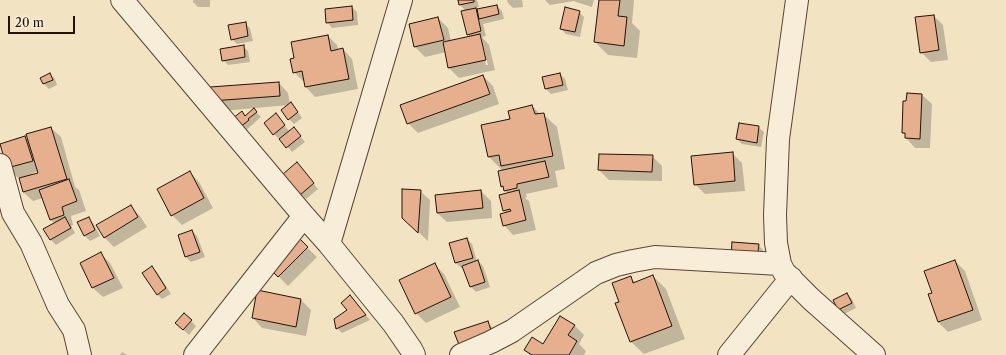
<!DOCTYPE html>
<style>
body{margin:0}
#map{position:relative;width:1006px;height:355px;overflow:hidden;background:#f2e4c3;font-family:"Libre Caslon Text",serif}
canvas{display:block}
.scale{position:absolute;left:8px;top:16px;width:67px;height:18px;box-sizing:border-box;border:2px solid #251206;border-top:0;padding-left:5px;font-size:12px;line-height:14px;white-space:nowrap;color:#251206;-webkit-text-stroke:3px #f7edd8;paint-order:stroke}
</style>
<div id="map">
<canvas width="1006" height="355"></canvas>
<div class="scale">20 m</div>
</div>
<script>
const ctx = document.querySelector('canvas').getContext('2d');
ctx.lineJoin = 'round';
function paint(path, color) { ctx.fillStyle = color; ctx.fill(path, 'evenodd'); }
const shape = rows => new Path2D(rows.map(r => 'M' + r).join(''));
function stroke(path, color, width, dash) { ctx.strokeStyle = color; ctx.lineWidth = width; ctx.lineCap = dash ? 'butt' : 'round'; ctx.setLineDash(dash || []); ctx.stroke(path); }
const shadow = shape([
 [193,0,210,0,210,7,198,7,193,2],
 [459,0,477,0,479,7,474,8,477,10,497,6,502,11,504,19,483,24,486,36,482,37,489,45,495,70,459,78,449,68,446,52,425,57,415,47,438,18,448,28,451,41,470,37,468,34,466,11,460,5],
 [481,45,483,45,488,65,486,65],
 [507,0,522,0,523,7,513,8,508,3],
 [545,0,594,0,592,7,576,2,574,1,550,5],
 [600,0,634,0,632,23,640,31,637,58,608,55,595,42],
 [352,7,357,12,358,25,332,28,327,22],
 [579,12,584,17,580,37,566,34,561,29],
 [934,16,943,25,948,60,931,62,921,52],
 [245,23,250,28,253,41,237,44,232,39],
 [328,36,337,45,338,50,343,49,352,59,358,89,315,97,306,87,305,82,304,82,294,72],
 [243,46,248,51,250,62,228,65,223,60],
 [50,74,55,79,57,85,49,89,44,84,41,78],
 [560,74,565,79,568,90,551,94,546,89,544,78],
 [483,76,493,86,499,104,418,133,408,123],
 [279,83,288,93,290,105,296,109,302,118,294,124,289,119,289,105,222,111,212,101],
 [922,95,932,104,930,148,915,148,906,138,906,135,903,132],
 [532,106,540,114,543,114,557,127,565,169,555,171,558,187,526,194,527,197,525,198,529,201,536,230,513,235,504,225,507,213,504,211,508,194,502,186,499,172,503,171,489,157,511,120],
 [254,110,261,117,244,132,239,127,242,112,246,116],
 [276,115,290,132,294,129,305,142,292,152,280,138,279,139,274,134],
 [758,127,764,132,761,147,742,144,737,139],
 [51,128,61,137,75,187,79,190,86,211,71,216,73,225,71,226,75,233,56,245,51,240,55,224,51,220,43,198,33,201,23,192,19,177,18,178,8,168,25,137,29,141],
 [38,171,39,173,31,175,31,174],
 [732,153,742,163,745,191,705,194,695,184],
 [652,156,662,166,662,181,609,180,599,170],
 [302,169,318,189,306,199,301,194],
 [190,172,199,182,213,208,182,225,172,215],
 [420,191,430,200,428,241,413,227],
 [481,191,491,201,492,218,447,222,437,213],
 [130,206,140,216,147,227,114,247,104,237],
 [88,218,93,223,100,236,90,241,85,236],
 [192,231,197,236,205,257,191,262,186,257],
 [296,237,317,257,288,286,267,265],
 [467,239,472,244,477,262,478,261,483,266,490,287,476,292,471,287,464,267,461,268,456,263],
 [758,245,763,250,762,264,737,262],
 [101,254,110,263,123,288,103,297,93,288,81,263],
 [955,261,965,271,982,320,948,332,938,322],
 [435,265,444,274,460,307,426,323,416,313],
 [152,267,157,272,171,294,162,299,157,294],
 [653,276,666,289,685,339,644,354,630,341,621,302,630,277,636,283],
 [258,291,301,300,311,310,306,336,262,328,253,318],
 [847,294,852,299,856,308,844,314,839,309],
 [355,302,370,320,342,333,337,328,335,319,348,310],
 [184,314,196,326,189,335,181,328],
 [487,322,497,332,503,349,485,355],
 [574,325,584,335,579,344,586,351,584,355,530,355,525,350,544,345],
 [122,352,127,355,120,355]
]);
const building = shape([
 [458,0,474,0,474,2,459,5,458,0],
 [599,0,620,0,618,16,627,17,624,46,594,42,599,0],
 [497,5,499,14,479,19,477,9,497,5],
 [352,6,353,20,326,23,325,9,352,6],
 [565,7,580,11,575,32,560,29,565,7],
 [476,8,481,31,467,35,461,11,476,8],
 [934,15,939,50,920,53,915,17,934,15],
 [438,17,444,40,414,47,409,24,438,17],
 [246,22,248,36,231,40,228,25,246,22],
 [480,34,486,60,448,68,443,42,480,34],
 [328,35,331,51,343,48,349,79,305,87,302,71,293,73,290,59,294,58,291,42,328,35],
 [244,45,245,57,222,61,220,49,244,45],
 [50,73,53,80,43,84,40,78,50,73],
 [560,73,563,85,545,89,542,77,560,73],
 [483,75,490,94,407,124,400,105,483,75],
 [279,82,280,96,211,101,210,87,279,82],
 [907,93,922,94,920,139,905,138,905,133,902,133,903,101,906,101,907,93],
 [291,102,298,112,288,120,281,110,291,102],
 [532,105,535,114,544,113,553,156,501,166,499,155,488,157,481,125,510,119,508,111,532,105],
 [254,108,257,112,248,119,249,120,239,128,232,119,242,111,245,116,254,108],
 [276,113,285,125,273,135,264,123,276,113],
 [739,123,759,126,757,143,736,139,739,123],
 [51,127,67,179,23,192,19,178,38,173,26,134,51,127],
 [294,127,301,136,286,148,279,139,294,127],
 [25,136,33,161,7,168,0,144,25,136],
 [733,152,735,181,694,185,691,156,733,152],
 [599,154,653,155,652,172,598,170,599,154],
 [545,161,549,177,517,184,517,188,504,191,503,186,501,187,498,171,545,161],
 [297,162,314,183,300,195,283,174,297,162],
 [190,171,204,198,171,216,157,189,190,171],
 [69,179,77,201,62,207,64,215,50,220,39,190,69,179],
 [402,189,421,190,418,233,402,218,402,189],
 [481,190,483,208,437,213,435,195,481,190],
 [519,190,526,220,503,226,500,214,511,211,510,209,503,211,499,195,519,190],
 [131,205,138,217,104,238,96,225,131,205],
 [65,217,71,228,50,240,43,229,65,217],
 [89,217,95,230,84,236,77,222,89,217],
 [192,230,200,252,185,257,178,235,192,230],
 [296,235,308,247,278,277,266,265,296,235],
 [467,238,473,258,455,263,449,243,467,238],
 [732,242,759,244,757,260,731,257,732,242],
 [101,252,114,278,92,288,80,263,101,252],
 [478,260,485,282,470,287,462,266,478,260],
 [955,260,973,310,938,322,928,294,932,293,924,271,955,260],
 [435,263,451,297,415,314,399,280,435,263],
 [152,266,166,288,157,295,142,273,152,266],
 [653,275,672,326,630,342,615,303,619,302,612,283,631,276,633,283,653,275],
 [257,290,301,299,296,327,252,318,257,290],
 [847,293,852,303,838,310,833,300,847,293],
 [350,295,366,315,336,329,334,319,347,310,341,303,350,295],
 [184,313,192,320,183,330,175,323,184,313],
 [560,316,575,325,568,335,577,341,569,355,532,355,524,350,532,337,543,344,560,316],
 [488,321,494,339,461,350,454,332,488,321]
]);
const minor = shape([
 [122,0,304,216,329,244,393,323,411,349,414,355],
 [797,0,778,139,775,215,776,243,780,264,784,272,811,299,874,355],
 [0,165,13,213,31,243,58,305,74,330,80,355],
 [329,244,401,0],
 [195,355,304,216],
 [461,355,491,342,512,331,596,273,616,265,633,261,655,257,780,264],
 [729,355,791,278]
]);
paint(shadow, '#0003');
paint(building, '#e6af8e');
stroke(building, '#251206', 1);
stroke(minor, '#584635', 24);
stroke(minor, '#f7edd8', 22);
</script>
